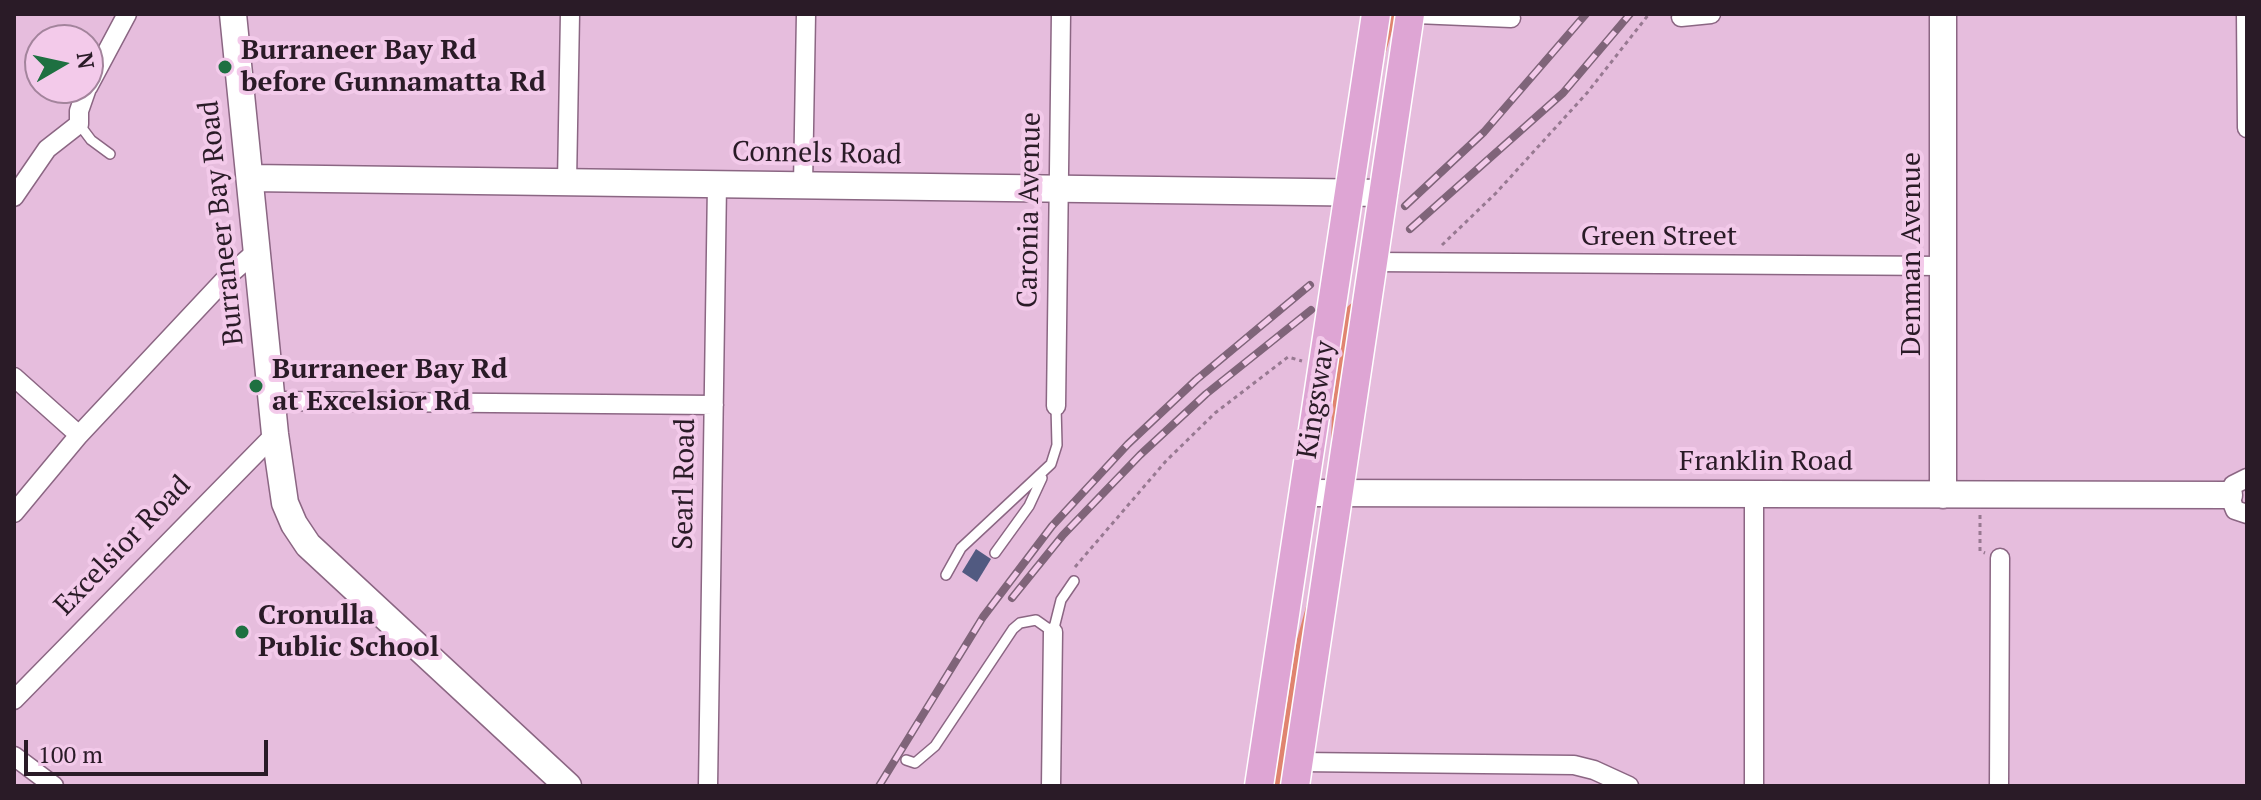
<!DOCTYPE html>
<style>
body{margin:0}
#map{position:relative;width:2261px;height:800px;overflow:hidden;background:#e6bddd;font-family:"PT Serif",serif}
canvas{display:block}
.frame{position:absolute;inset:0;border:16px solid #2a1b27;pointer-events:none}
.north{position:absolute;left:24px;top:24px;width:80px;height:80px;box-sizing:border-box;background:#f3caea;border:2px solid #a3849c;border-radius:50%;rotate:81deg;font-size:22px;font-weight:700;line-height:32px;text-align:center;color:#2a1b27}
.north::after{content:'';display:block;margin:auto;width:28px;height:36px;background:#1e7041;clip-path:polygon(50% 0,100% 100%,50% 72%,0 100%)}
.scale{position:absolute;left:24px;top:740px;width:244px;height:36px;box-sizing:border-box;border:4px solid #2a1b27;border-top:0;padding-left:10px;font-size:24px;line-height:28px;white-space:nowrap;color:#2a1b27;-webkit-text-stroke:6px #f3caea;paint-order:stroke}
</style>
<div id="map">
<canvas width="2261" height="800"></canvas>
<div class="frame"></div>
<div class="north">N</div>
<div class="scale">100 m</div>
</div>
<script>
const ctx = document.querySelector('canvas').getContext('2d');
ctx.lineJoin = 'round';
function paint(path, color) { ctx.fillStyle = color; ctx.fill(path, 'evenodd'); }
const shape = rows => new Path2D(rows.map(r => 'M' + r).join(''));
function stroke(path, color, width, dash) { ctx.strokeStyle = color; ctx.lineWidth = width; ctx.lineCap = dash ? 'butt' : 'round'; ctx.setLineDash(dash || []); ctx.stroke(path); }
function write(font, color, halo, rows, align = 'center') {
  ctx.font = font + ' "PT Serif",serif'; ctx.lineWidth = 8; ctx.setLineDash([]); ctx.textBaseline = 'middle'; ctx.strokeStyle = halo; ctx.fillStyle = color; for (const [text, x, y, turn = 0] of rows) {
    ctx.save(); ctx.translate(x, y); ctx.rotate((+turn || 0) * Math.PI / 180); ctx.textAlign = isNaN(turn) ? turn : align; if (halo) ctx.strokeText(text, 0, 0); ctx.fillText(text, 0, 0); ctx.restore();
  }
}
const green = shape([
 [1390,14,1397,14,1383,62,1383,60],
 [1354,301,1332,446,1331,446,1332,409,1343,328,1347,307],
 [1309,596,1283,786,1274,786,1297,639]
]);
const building = shape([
 [976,549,991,559,977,582,962,572]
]);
const path = shape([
 [1442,245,1496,193,1587,93,1649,14],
 [1980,515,1980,551,1985,553],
 [1075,567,1166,461,1215,413,1288,357,1302,361]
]);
const lane = shape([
 [79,124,91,140,110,154],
 [995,553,1029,506,1042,478],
 [946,575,961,548,1051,464,1057,445,1056,406],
 [1053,632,1061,600,1074,581],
 [906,760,915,763,935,746,1013,629,1020,623,1036,620,1053,632]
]);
const street = shape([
 [1416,14,1511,18],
 [2246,14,2247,128],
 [1681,17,1711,14],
 [88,87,127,14],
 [567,182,570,14],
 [803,185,806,14],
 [14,197,47,149,79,124,79,111,87,88],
 [1373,262,1944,266],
 [14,377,79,435],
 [272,401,714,405],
 [1056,406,1061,14],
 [2247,478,2233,485,2229,495,2235,510,2247,514],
 [14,513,79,435,229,275,258,250],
 [14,700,275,434],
 [14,756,54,786],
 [1299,762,1574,765,1594,770,1629,786],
 [708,786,717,184],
 [1051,786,1053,632],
 [1754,786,1754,494],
 [1999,786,2000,558]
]);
const secondary = shape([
 [233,14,275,434,285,503,294,524,308,545,568,786],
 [250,178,1384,193],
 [1303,493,2229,495],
 [1943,495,1943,14]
]);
const primary = shape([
 [1259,786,1376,14],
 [1295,786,1410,14]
]);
const rail = shape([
 [1405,206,1484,132,1586,14],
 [1410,229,1563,93,1630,14],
 [1012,598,1063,535,1140,455,1206,394,1311,310],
 [879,786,983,617,1052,526,1128,444,1196,380,1310,285]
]);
const markers = [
 [225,67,8,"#1e7041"],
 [256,386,8,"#1e7041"],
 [242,632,8,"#1e7041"]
];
const poiNames = [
 ["Burraneer Bay Rd",241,51],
 ["before Gunnamatta Rd",241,83],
 ["Burraneer Bay Rd",272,370],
 ["at Excelsior Rd",272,402],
 ["Cronulla",258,616],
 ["Public School",258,648]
];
const streetNames = [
 ["Connels Road",817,154,1],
 ["Caronia Avenue",1030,210,-89],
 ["Burraneer Bay Road",222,223,-96],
 ["Green Street",1659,237],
 ["Denman Avenue",1912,254,-90],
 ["Kingsway",1317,400,-81],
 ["Franklin Road",1766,462],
 ["Searl Road",685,484,-89],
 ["Excelsior Road",123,546,-46]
];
paint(green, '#e0846f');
paint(building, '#515a81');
stroke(lane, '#8b6683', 12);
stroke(street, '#8b6683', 21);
stroke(secondary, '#8b6683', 29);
stroke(primary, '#fff', 31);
stroke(path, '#977991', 3, [4, 4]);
stroke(lane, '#fff', 9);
stroke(street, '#fff', 18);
stroke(secondary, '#fff', 26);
stroke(primary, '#dea5d4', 28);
stroke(rail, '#7f6479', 8);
stroke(rail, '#f3caea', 5, [15]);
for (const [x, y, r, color] of markers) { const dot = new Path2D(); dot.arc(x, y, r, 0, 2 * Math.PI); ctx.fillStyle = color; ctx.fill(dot); stroke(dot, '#f3caea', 3); }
write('bold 28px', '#2a1b27', '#f3caea', poiNames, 'left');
write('28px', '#2a1b27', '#f3caea', streetNames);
</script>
